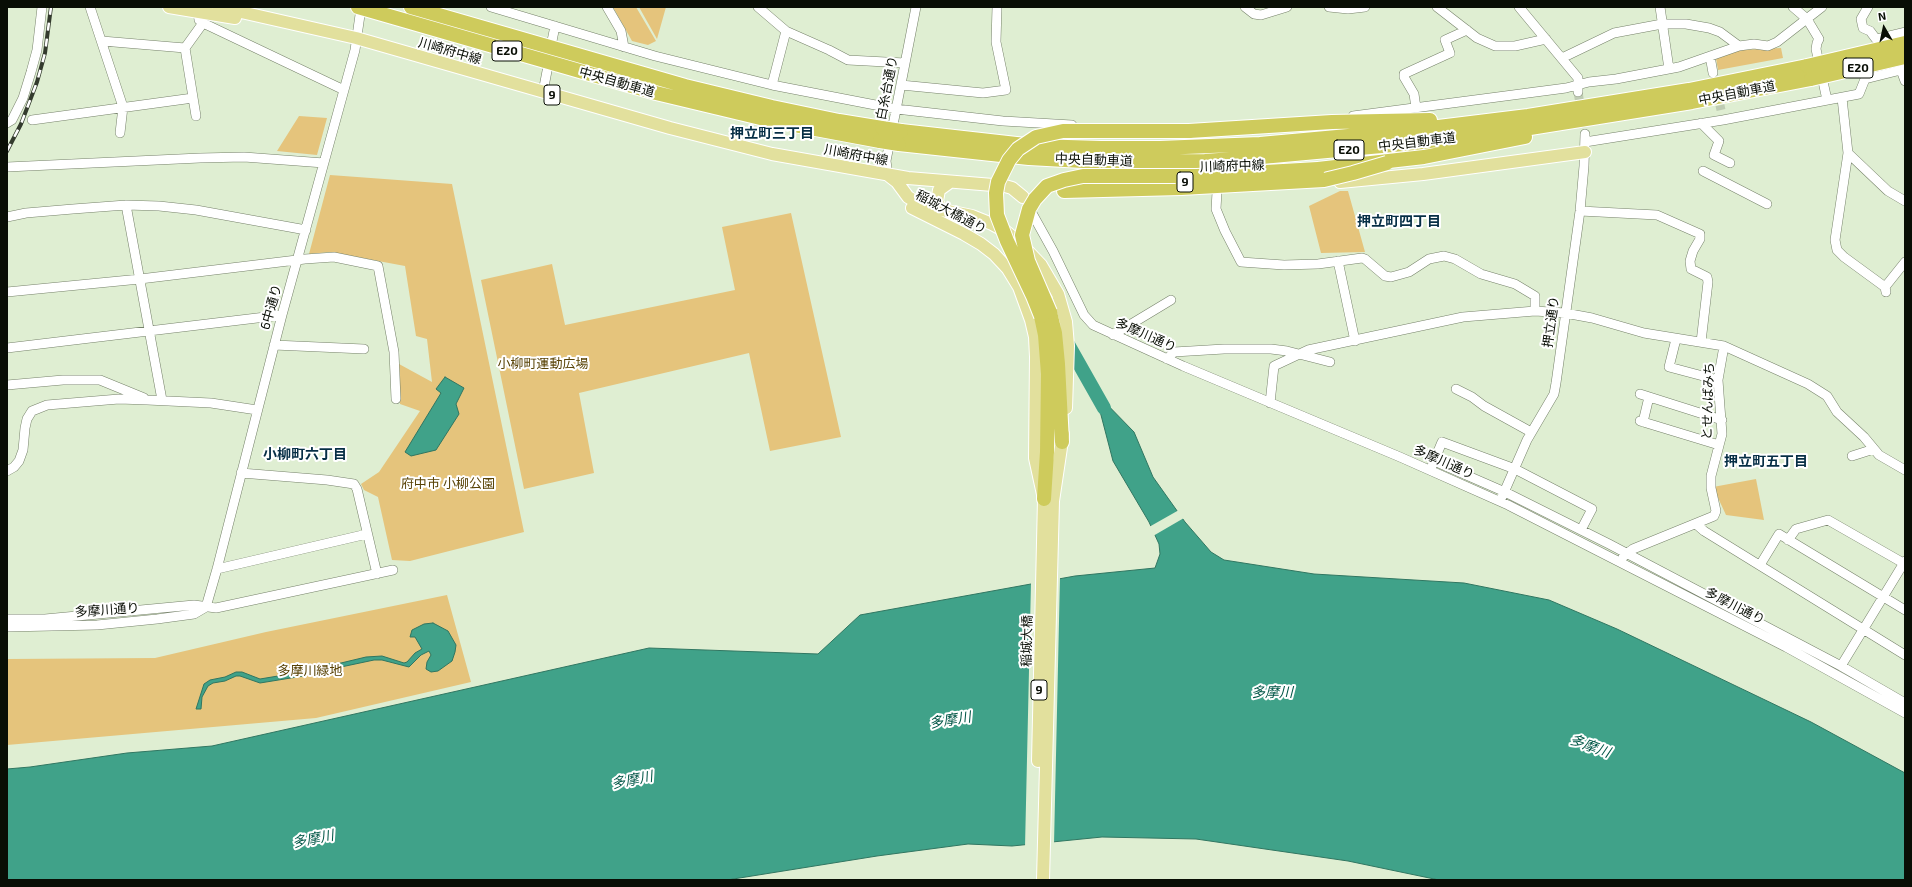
<!DOCTYPE html>
<meta charset="utf-8">
<style>
body{margin:0}
#map{position:relative;width:1912px;height:887px;overflow:hidden;background:#dfeed2;font-family:"Exo 2",sans-serif}
canvas{display:block}
.frame{position:absolute;inset:0;border:8px solid #090e05;pointer-events:none}
.north{position:absolute;left:1864px;top:8px;width:40px;height:40px;-webkit-text-stroke:3px #fff;paint-order:stroke;rotate:351deg;font-size:11px;font-weight:700;line-height:16px;text-align:center;color:#090e05}
.north::after{content:'';display:block;margin:auto;width:14px;height:18px;background:#090e05;clip-path:polygon(50% 0,100% 100%,50% 72%,0 100%)}
</style>
<div id="map">
<canvas width="1912" height="887"></canvas>
<div class="frame"></div>
<div class="north">N</div>
</div>
<script>
const ctx = document.querySelector('canvas').getContext('2d');
ctx.lineJoin = 'round';
function paint(path, color) { ctx.fillStyle = color; ctx.fill(path, 'evenodd'); }
const shape = rows => new Path2D(rows.map(r => 'M' + r).join(''));
function stroke(path, color, width, dash) { ctx.strokeStyle = color; ctx.lineWidth = width; ctx.lineCap = dash ? 'butt' : 'round'; ctx.setLineDash(dash || []); ctx.stroke(path); }
function write(font, color, halo, rows, align = 'center') {
  ctx.font = font + ' "Exo 2","Noto Sans JP",sans-serif'; ctx.lineWidth = 4; ctx.setLineDash([]); ctx.textBaseline = 'middle'; ctx.strokeStyle = halo; ctx.fillStyle = color; for (const [text, x, y, turn = 0] of rows) {
    ctx.save(); ctx.translate(x, y); ctx.rotate((+turn || 0) * Math.PI / 180); ctx.textAlign = isNaN(turn) ? turn : align; if (halo) ctx.strokeText(text, 0, 0); ctx.fillText(text, 0, 0); ctx.restore();
  }
}
const green = shape([
 [613,7,636,7,656,41,648,45,632,41],
 [639,7,666,7,657,39],
 [1781,48,1783,58,1718,70,1716,58,1740,50],
 [299,116,327,118,317,155,277,151],
 [330,175,452,184,524,532,410,561,392,560,378,497,364,490,361,484,379,472,420,411,400,404,399,364,432,382,427,339,416,336,405,266,330,252,309,254],
 [1340,191,1348,191,1365,252,1321,253,1309,206],
 [791,213,841,437,770,451,749,353,579,393,594,473,524,489,481,280,552,264,565,325,735,290,722,227],
 [1756,479,1764,520,1726,515,1713,487],
 [447,595,471,682,316,718,7,745,7,659,155,658,266,632]
]);
const water = shape([
 [445,377,464,388,456,404,459,414,436,450,411,456,405,452,441,393,436,389,445,377],
 [1095,392,1134,432,1153,477,1185,522,1211,552,1224,560,1314,574,1464,583,1549,600,1617,629,1811,722,1905,773,1905,880,1439,880,1348,861,1196,839,1102,837,1012,846,968,844,877,856,727,880,7,880,7,769,30,767,127,753,212,746,649,648,818,654,860,615,1075,576,1155,568,1160,554,1159,544,1149,522,1113,461,1095,392],
 [433,623,448,631,456,645,455,652,452,661,438,671,431,672,426,669,427,662,431,655,429,651,421,655,409,667,382,660,374,660,341,667,322,667,303,676,260,683,240,676,236,676,225,681,213,683,208,686,202,697,201,709,196,709,204,684,210,680,225,677,236,672,242,672,260,679,302,672,324,664,341,663,366,657,382,656,404,663,407,662,415,653,422,649,415,637,410,637,412,630,424,624,433,623]
]);
const pier = shape([
 [1179,510,1184,518,1153,536,1149,527],
 [1060,577,1054,844,1025,847,1031,582]
]);
const river = shape([
 [1065,339,1104,408]
]);
const minorTunnel = shape([
 [1578,92,1585,134],
 [1717,92,1721,110]
]);
const minor = shape([
 [90,7,123,107,120,133],
 [491,7,655,56,772,85,896,109,1003,121,1072,125],
 [607,7,621,31,624,47],
 [758,7,786,31,829,50,848,60,905,63],
 [1245,7,1254,14,1261,15,1287,7],
 [1329,7,1348,9,1365,7],
 [1437,7,1477,38,1495,46,1515,46,1546,39],
 [1519,7,1578,78,1578,92],
 [1660,7,1669,69],
 [1793,7,1807,19,1819,39,1817,43,1816,49,1827,100],
 [1868,7,1861,19,1863,28,1870,31,1876,39,1905,32],
 [198,12,199,20,203,23,344,90],
 [102,41,185,48],
 [552,41,555,26],
 [1710,56,1713,73],
 [1562,58,1614,33,1662,24,1686,24,1709,28,1720,32,1739,46],
 [1905,69,1901,70,1905,81],
 [772,85,786,31],
 [901,85,983,93,1006,90,996,42,997,7],
 [543,92,547,71],
 [1842,98,1848,153,1835,240,1837,250,1844,257,1885,287,1886,292],
 [1416,108,1414,94,1404,77,1404,74,1450,53,1445,40,1467,30],
 [196,116,185,48,203,23],
 [1353,116,1566,88,1589,82,1616,79,1679,67,1739,46,1754,44,1768,46,1777,42,1822,7],
 [32,120,193,98],
 [7,123,12,120,23,98,31,72,37,50,42,7],
 [1701,123,1719,141,1714,155,1730,163],
 [1585,142,1723,120,1859,94,1865,79,1901,70],
 [1848,153,1888,191,1905,201],
 [7,167,200,158,244,157,324,163],
 [1703,171,1767,204],
 [888,175,886,161,916,7],
 [1217,192,1216,209,1225,231,1241,262,1284,265,1318,264,1362,258,1365,259,1385,276,1391,277,1409,272,1429,259,1444,256,1455,259,1481,274,1515,284,1535,296,1535,311],
 [126,205,162,400],
 [1028,206,1053,251,1084,315,1093,325,1183,366,1400,457,1508,505,1786,647,1905,713],
 [1580,211,1657,215,1700,234,1700,239,1693,251,1690,261,1691,269,1707,277,1708,282,1701,342],
 [7,217,26,213,73,209,126,205,159,206,196,210,306,230],
 [1338,261,1355,341],
 [1885,287,1905,262],
 [7,292,140,279,305,259,334,257,378,266,394,352,396,399],
 [1113,335,1171,300],
 [1676,339,1669,367,1718,380],
 [274,345,364,349],
 [7,348,282,315],
 [1167,359,1174,352,1224,349,1271,349,1287,351,1330,362],
 [7,385,63,380,100,380,144,398],
 [1456,389,1472,397,1484,406,1531,432],
 [1640,394,1722,420],
 [1270,403,1274,366,1308,350,1463,317,1535,311,1565,313,1592,318,1644,333,1724,346,1808,384,1827,396,1837,412,1864,437,1879,455,1905,470],
 [1640,421,1719,445],
 [1643,422,1649,397],
 [1852,456,1874,449],
 [1434,461,1505,492,1609,544,1841,666,1905,703],
 [1432,466,1442,442,1515,469,1592,509,1581,530],
 [7,471,14,467,19,461,23,450,25,428,27,419,32,411,47,405,119,399,147,400,211,403,257,410],
 [241,473,327,480,354,484,357,489,377,574],
 [1502,497,1527,440,1554,394,1556,383,1580,211,1584,166,1585,134],
 [1696,524,1704,531,1905,655],
 [1788,540,1796,529,1828,520,1905,564],
 [1623,557,1626,554,1633,549,1714,516,1716,511,1711,488,1711,476,1722,434,1718,380,1724,346],
 [1760,565,1779,534,1905,610],
 [217,569,367,534],
 [7,619,45,619,194,605,216,608,393,570],
 [7,627,97,625,157,619,194,614,206,607,217,569,282,315,355,50,360,15],
 [1841,666,1905,561]
]);
const major = shape([
 [169,7,235,18],
 [219,7,356,38,670,128,772,154,908,178,1005,186,1012,188,1023,197],
 [888,175,897,182,908,197,923,206,972,216,992,224,1005,231,1021,244,1041,265,1058,294,1066,322,1068,346,1066,408],
 [1340,182,1423,174,1585,152],
 [912,208,964,234,981,244,994,254,1008,269,1019,287,1031,320,1035,337,1036,357,1035,458,1044,499,1038,761],
 [941,210,937,201,939,190,950,182],
 [1043,880,1053,501,1063,434]
]);
const highway = shape([
 [358,7,656,93,773,121,880,141],
 [411,7,685,86,772,107,839,121,882,128],
 [901,131,1034,146,1101,148,1160,148,1260,144,1414,130,1528,116,1689,90,1807,66],
 [1189,131,1332,122,1430,120],
 [899,144,1029,158,1101,162,1205,161,1262,157,1414,143,1530,128,1692,102,1811,79],
 [1318,169,1424,157,1525,137],
 [1064,191,1181,188],
 [1050,312,1055,333,1058,364,1062,442],
 [1041,316,1045,335,1048,374,1047,452,1044,499]
]);
const rail = shape([
 [7,151,21,124,37,82,45,53,51,7]
]);
const highwayBridge = shape([
 [1807,66,1905,43],
 [1811,79,1905,57],
 [882,128,901,131],
 [880,141,899,144],
 [1181,188,1324,180,1353,173,1387,163],
 [1050,312,1028,261,1022,235,1029,209,1035,199,1047,186,1064,180,1083,176,1197,176,1318,169],
 [1041,316,1033,296,1007,241,997,215,996,193,998,182,1009,160,1018,149,1036,137,1063,131,1189,131]
]);
const shields = [
 [507,51,30],
 [1858,68,30],
 [552,95,16],
 [1349,150,30],
 [1185,182,16],
 [1039,690,16]
];
const shieldNames = [
 ["E20",507,51],
 ["E20",1858,68],
 ["9",552,95],
 ["E20",1349,150],
 ["9",1185,182],
 ["9",1039,690]
];
const streetNames = [
 ["川崎府中線",450,51,16],
 ["中央自動車道",617,82,16],
 ["白糸台通り",887,88,-79],
 ["中央自動車道",1737,93,-11],
 ["中央自動車道",1417,142,-7],
 ["川崎府中線",856,155,10],
 ["中央自動車道",1094,160,2],
 ["川崎府中線",1232,166,-2],
 ["稲城大橋通り",951,212,28],
 ["6中通り",271,307,-74],
 ["押立通り",1551,322,-82],
 ["多摩川通り",1146,335,24],
 ["とせんばみち",1708,401,-88],
 ["多摩川通り",1444,462,24],
 ["多摩川通り",1735,606,27],
 ["多摩川通り",107,610,-4],
 ["稲城大橋",1027,641,-89]
];
const parkNames = [
 ["小柳町運動広場",543,364],
 ["府中市 小柳公園",448,484],
 ["多摩川緑地",310,671]
];
const neighbourhoodNames = [
 ["押立町三丁目",772,133],
 ["押立町四丁目",1399,221],
 ["小柳町六丁目",305,454],
 ["押立町五丁目",1766,461]
];
const waterNames = [
 ["多摩川",1272,692],
 ["多摩川",950,720,-9],
 ["多摩川",1590,746,20],
 ["多摩川",632,780,-11],
 ["多摩川",313,839,-11]
];
paint(green, '#e5c47c');
paint(water, '#40a289');
stroke(water, '#307661', 1);
paint(pier, '#dfeed2');
stroke(river, '#40a289', 14);
stroke(minorTunnel, '#bfccb3', 9, [9, 4.5]);
stroke(minor, '#76826a', 10);
stroke(major, '#fff', 14);
stroke(highway, '#fff', 16);
stroke(minor, '#fff', 9);
stroke(major, '#e2e09d', 12);
stroke(highway, '#cecb5c', 14);
stroke(rail, '#343b2e', 4);
stroke(rail, '#fff', 2.5, [8]);
stroke(highwayBridge, '#fff', 16, []);
stroke(highwayBridge, '#cecb5c', 14);
for (const [x, y, w] of shields) { const box = new Path2D(); box.roundRect(x - w / 2, y - 10, w, 20, 3); ctx.fillStyle = '#fff'; ctx.fill(box); stroke(box, '#090e05', 1); }
write('bold 12px', '#090e05', null, shieldNames);
write('13px', '#090e05', '#fff', streetNames);
write('13px', '#584205', '#fff', parkNames);
write('bold 14px', '#062e45', '#fff', neighbourhoodNames);
write('italic 14px', '#005646', '#fff', waterNames);
</script>
